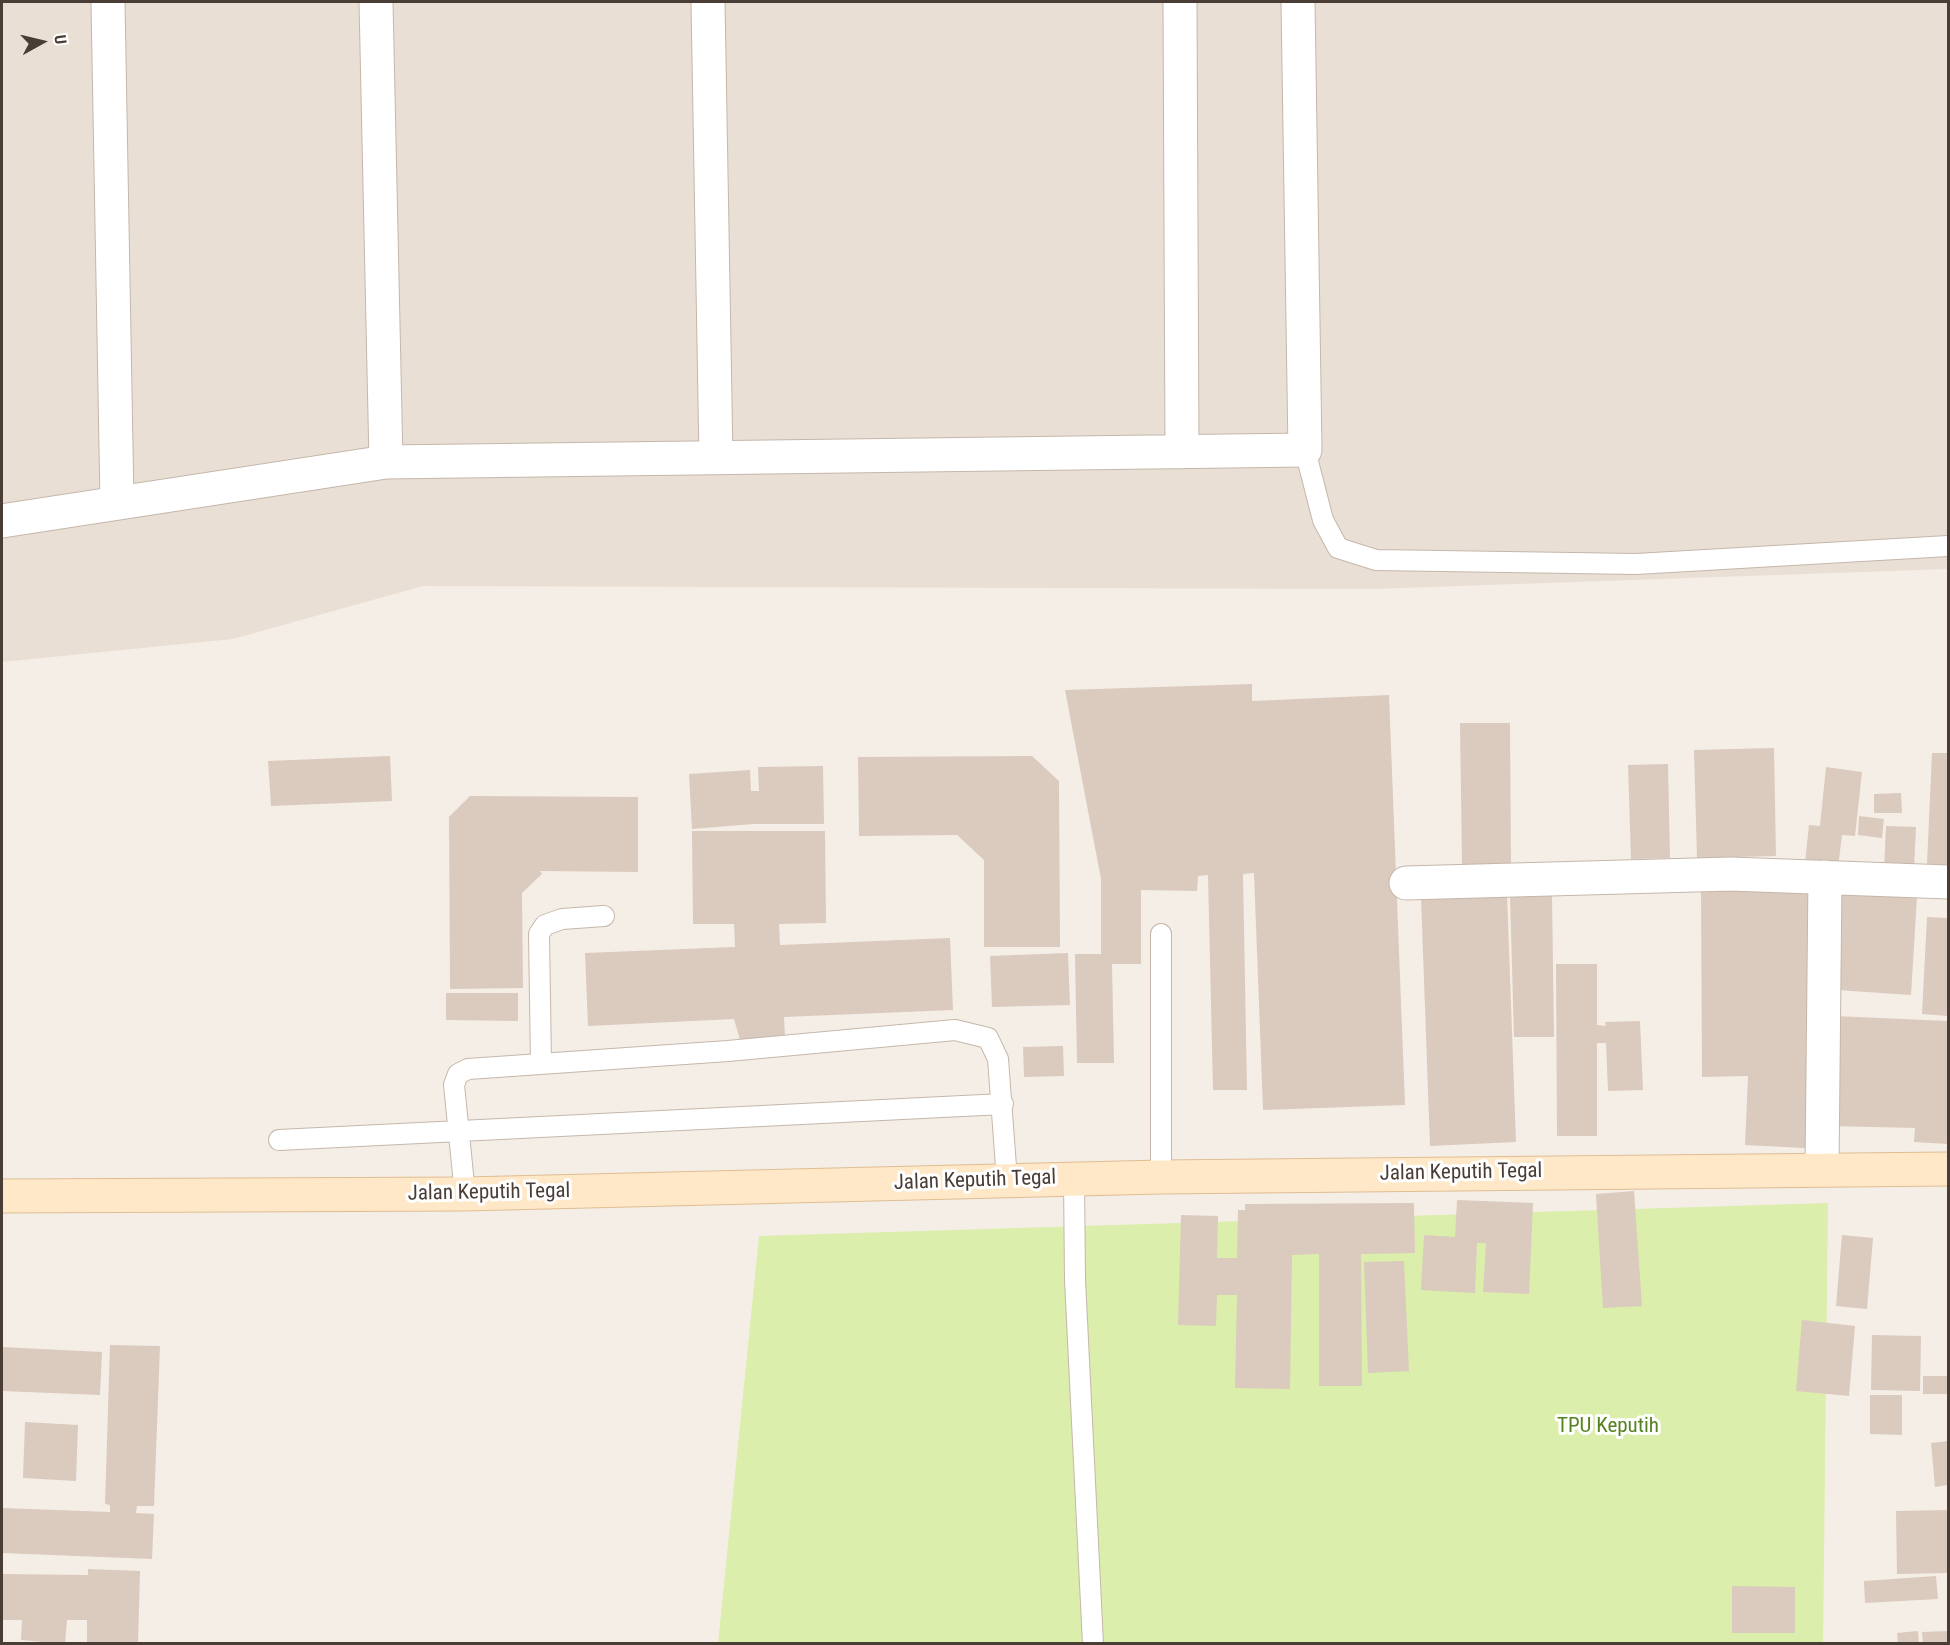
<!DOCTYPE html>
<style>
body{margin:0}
#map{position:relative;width:1950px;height:1645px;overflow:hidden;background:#f5eee7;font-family:"Roboto Condensed",sans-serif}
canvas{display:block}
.frame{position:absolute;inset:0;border:3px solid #493d35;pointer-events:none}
.north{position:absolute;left:12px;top:12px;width:60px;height:60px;-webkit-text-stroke:4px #fff;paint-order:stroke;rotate:82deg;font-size:16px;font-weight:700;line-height:24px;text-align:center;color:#493d35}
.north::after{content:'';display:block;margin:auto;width:21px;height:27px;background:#493d35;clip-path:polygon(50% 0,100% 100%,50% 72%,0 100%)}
</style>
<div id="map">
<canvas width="1950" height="1645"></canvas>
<div class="frame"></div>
<div class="north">U</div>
</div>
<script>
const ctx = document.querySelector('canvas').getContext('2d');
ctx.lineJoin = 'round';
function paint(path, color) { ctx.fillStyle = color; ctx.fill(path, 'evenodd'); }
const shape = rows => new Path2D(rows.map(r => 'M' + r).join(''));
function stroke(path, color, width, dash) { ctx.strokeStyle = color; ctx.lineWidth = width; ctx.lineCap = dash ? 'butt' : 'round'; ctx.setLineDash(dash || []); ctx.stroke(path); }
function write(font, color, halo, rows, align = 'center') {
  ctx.font = font + ' "Roboto Condensed",sans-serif'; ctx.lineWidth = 6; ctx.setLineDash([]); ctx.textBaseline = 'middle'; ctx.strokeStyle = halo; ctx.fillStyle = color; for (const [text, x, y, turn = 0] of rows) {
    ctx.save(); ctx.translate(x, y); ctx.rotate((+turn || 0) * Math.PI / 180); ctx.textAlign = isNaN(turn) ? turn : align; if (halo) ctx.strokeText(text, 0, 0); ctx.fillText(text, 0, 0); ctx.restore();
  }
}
const residential = shape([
 [2,2,1948,2,1948,569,1374,589,423,586,233,639,2,662]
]);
const green = shape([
 [1828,1203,1823,1643,718,1644,759,1236]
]);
const building = shape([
 [1252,684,1252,701,1389,695,1405,1105,1263,1110,1254,873,1243,874,1247,1090,1213,1090,1208,875,1198,876,1197,891,1141,890,1141,964,1112,964,1114,1063,1077,1063,1075,954,1101,954,1101,879,1065,690],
 [1460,723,1510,723,1511,864,1462,864],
 [1774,748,1776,856,1697,858,1694,750],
 [1932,753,1948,753,1948,866,1927,864],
 [390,756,392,801,271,806,268,761],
 [1032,756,1059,781,1060,947,984,947,984,860,957,835,859,836,858,757],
 [1668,764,1670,858,1631,859,1628,765],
 [823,766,824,824,753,824,692,829,689,774,750,770,751,791,759,791,758,767],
 [1826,767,1862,772,1855,836,1842,835,1838,867,1805,863,1809,825,1820,826],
 [1901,793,1902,813,1874,813,1874,794],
 [470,796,638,797,638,872,540,871,542,874,522,893,523,988,450,989,449,817],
 [1859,816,1884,819,1882,838,1858,835],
 [1886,826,1916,827,1914,871,1884,870],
 [692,831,825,831,826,923,779,924,780,945,950,938,953,1010,784,1017,785,1037,740,1040,734,1019,588,1026,585,953,735,947,734,924,693,924],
 [1809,885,1805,1148,1745,1145,1748,1076,1702,1077,1701,886],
 [1842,893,1917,897,1911,995,1837,990],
 [1507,894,1516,1142,1430,1146,1421,897],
 [1510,896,1552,896,1554,1037,1514,1037],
 [1927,917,1948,918,1948,1016,1922,1014],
 [1068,953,1070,1005,992,1007,990,956],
 [1556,964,1597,964,1597,1025,1606,1026,1605,1022,1640,1021,1643,1090,1608,1091,1606,1043,1597,1043,1597,1136,1557,1136],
 [446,993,518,993,518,1021,446,1020],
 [1835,1016,1948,1021,1948,1144,1914,1142,1915,1128,1830,1126],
 [1063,1046,1064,1076,1024,1077,1023,1047],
 [1634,1191,1642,1306,1603,1308,1596,1194],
 [1457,1200,1533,1203,1529,1294,1483,1292,1486,1243,1477,1243,1475,1293,1421,1290,1424,1235,1455,1237],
 [1414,1203,1415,1253,1361,1254,1362,1386,1319,1386,1319,1254,1292,1255,1290,1389,1235,1388,1237,1295,1217,1295,1216,1326,1178,1325,1181,1215,1218,1216,1217,1258,1237,1258,1238,1210,1245,1210,1245,1204],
 [1842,1235,1873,1238,1867,1309,1836,1306],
 [1404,1261,1409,1371,1368,1373,1364,1262],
 [1802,1320,1855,1326,1849,1396,1796,1391],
 [1872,1335,1921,1336,1920,1391,1871,1390],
 [110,1345,160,1346,154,1506,137,1506,136,1513,154,1514,152,1559,2,1553,2,1508,110,1512,110,1505,105,1504],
 [2,1347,102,1352,100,1395,2,1391],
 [1923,1376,1948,1376,1948,1394,1923,1394],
 [1870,1395,1902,1395,1902,1435,1870,1434],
 [25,1422,78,1425,76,1481,23,1478],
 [1948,1441,1948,1485,1935,1487,1931,1443],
 [1948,1510,1948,1573,1897,1574,1896,1511],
 [88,1569,140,1571,138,1644,87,1644,87,1620,67,1620,65,1644,21,1640,22,1620,2,1620,2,1574,88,1575],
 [1936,1576,1938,1599,1865,1603,1864,1581],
 [1732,1586,1795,1587,1795,1633,1732,1633],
 [1918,1631,1919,1644,1898,1644,1897,1633],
 [1948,1631,1948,1644,1923,1644,1922,1632]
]);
const lane = shape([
 [1305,450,1323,520,1338,548,1376,560,1636,564,1948,546],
 [1161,934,1161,1177],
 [541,1064,539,934,545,925,562,919,604,916],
 [279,1140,1003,1104],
 [1074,1178,1075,1280,1093,1644],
 [465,1194,454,1085,458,1074,468,1069,728,1051,955,1030,988,1038,998,1059,1007,1180]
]);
const street = shape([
 [108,2,117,503],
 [376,2,386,462],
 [708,2,716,458],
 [1180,2,1182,452],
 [2,521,386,462,1305,450,1298,2],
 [1406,883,1731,874,1948,882],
 [1822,1169,1825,877]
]);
const secondary = shape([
 [2,1196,465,1194,1161,1177,1948,1169]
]);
const streetNames = [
 ["Jalan Keputih Tegal",1461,1173,-1],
 ["Jalan Keputih Tegal",975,1181,-2],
 ["Jalan Keputih Tegal",489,1193,-1]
];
const parkNames = [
 ["TPU Keputih",1608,1427]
];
paint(residential, '#eadfd4');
paint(green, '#dbeeab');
paint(building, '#dbcabe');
stroke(lane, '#c5b7ab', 22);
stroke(street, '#c5b7ab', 35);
stroke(secondary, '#debd93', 35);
stroke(lane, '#fff', 20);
stroke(street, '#fff', 33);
stroke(secondary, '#ffe8c7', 33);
write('21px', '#493d35', '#fff', streetNames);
write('21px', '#578221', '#fff', parkNames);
</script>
